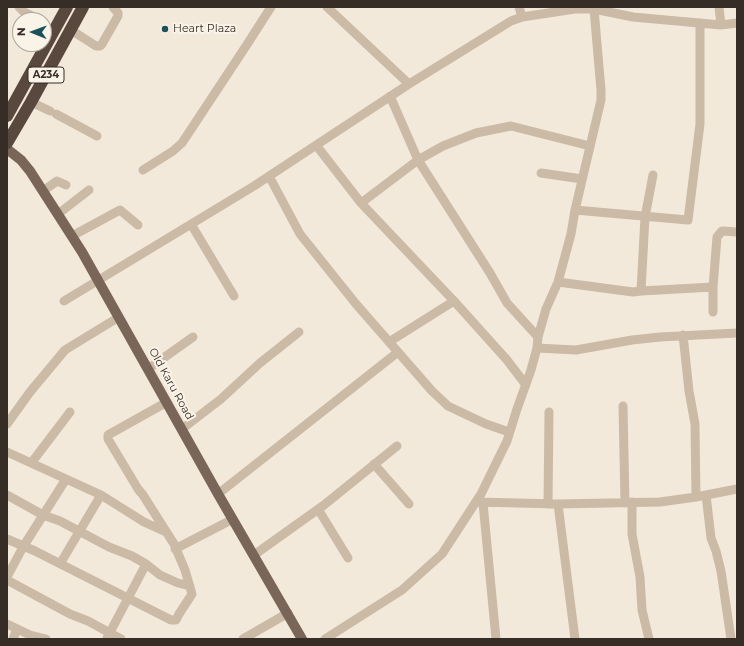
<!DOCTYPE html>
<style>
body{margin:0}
#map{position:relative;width:744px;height:646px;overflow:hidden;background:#f3e9da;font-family:Montserrat,sans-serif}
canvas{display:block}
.frame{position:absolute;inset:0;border:8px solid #372d27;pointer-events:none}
.north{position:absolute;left:12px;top:12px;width:40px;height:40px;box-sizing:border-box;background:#faf3e7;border:1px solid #aca49a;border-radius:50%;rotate:271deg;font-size:11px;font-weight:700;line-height:16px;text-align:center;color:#372d27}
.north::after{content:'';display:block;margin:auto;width:14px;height:18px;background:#1b515a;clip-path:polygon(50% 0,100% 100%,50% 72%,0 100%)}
</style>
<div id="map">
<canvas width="744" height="646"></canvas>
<div class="frame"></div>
<div class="north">N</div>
</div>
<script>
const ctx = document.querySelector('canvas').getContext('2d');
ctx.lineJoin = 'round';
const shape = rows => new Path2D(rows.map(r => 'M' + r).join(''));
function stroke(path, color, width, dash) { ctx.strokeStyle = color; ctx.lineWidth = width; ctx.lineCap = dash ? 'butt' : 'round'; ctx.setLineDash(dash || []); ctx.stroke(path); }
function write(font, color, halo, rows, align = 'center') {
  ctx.font = font + ' Montserrat,sans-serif'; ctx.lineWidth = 4; ctx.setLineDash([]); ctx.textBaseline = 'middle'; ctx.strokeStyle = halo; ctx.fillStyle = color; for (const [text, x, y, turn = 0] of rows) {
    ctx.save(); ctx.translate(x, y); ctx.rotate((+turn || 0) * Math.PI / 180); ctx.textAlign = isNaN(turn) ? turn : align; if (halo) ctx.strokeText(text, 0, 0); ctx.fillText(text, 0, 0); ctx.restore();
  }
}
const minor = shape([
 [19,7,24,12,40,20],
 [327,7,409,84],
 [519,7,522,17],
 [719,7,721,25],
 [71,30,96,46,100,46,102,44,118,16,118,13,113,7],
 [390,96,418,160,490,273,507,303,538,337],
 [31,102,50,111],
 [56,114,97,136],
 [316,145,361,203,454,301,507,360,526,385],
 [143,170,173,151,182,143,248,43,271,7],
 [541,173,582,179],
 [269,176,300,234,356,304,432,391,448,406,486,424,509,432],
 [43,191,57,181,66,185],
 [361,203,418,160,443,146,476,133,511,126,590,146],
 [575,210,688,220,700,124,700,23],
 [58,214,89,190],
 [191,224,234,296],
 [72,236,120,210,138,225],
 [558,282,633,292,641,291,713,287],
 [641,291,645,217,653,175],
 [64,301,254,186,409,84,511,21,522,17,575,9,594,9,633,17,721,25,737,23],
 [713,312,713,287,717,237,722,231,737,232],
 [683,335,689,391,695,424,696,497],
 [389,342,454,301],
 [537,348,576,350,632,340,660,337,737,333],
 [148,369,193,337],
 [623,406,625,503],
 [7,424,30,392,65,350,119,317],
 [182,429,221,399,260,363,299,332],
 [7,452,101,495,144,522,166,532],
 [32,462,70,412],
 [374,464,409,504],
 [218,494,398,352],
 [7,495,43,515,60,521,109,547,132,556,146,564,160,575,178,583,190,586],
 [706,495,711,538,716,551,721,571,731,639],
 [477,502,558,504,660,502,696,497,737,489],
 [632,502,632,534,640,577,642,610,649,639],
 [483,503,496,639],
 [548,504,549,412],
 [558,504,575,639],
 [318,509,348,558],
 [7,539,35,551,171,620,176,620,179,614,192,594,185,570,174,544,143,495,138,489,108,439,108,435,167,402],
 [175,549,233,519],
 [254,555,324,505,397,446],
 [60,564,101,495],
 [7,577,23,547,66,479],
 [7,580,70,614,88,621,121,639],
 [7,624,30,635,46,639],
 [107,638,146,564],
 [13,639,17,629],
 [243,639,288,613],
 [325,639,402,590,442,554,481,494,507,441,517,409,531,370,537,348,538,337,546,309,558,282,571,234,575,210,601,100,601,90,594,9]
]);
const major = shape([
 [7,149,21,160,30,171,82,252,218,494,302,639]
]);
const highway = shape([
 [7,116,67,7],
 [7,143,31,102,83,7]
]);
const markers = [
 [165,29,4,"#1b515a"]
];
const shields = [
 [46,75,36]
];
const shieldNames = [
 ["A234",46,75]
];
const poiNames = [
 ["Heart Plaza",173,29]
];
const streetNames = [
 ["Old Karu Road",171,384,61]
];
stroke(minor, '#cbbaa6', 9);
stroke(major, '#7a6658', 10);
stroke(highway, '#58483e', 12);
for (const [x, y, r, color] of markers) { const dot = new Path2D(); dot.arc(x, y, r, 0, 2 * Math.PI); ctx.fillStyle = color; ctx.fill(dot); stroke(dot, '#faf3e7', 1.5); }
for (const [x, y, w] of shields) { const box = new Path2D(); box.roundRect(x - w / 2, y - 8, w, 16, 3); ctx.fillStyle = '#faf3e7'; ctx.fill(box); stroke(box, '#372d27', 1); }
write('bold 10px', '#372d27', null, shieldNames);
write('11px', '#372d27', '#faf3e7', poiNames, 'left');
write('11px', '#372d27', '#faf3e7', streetNames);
</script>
